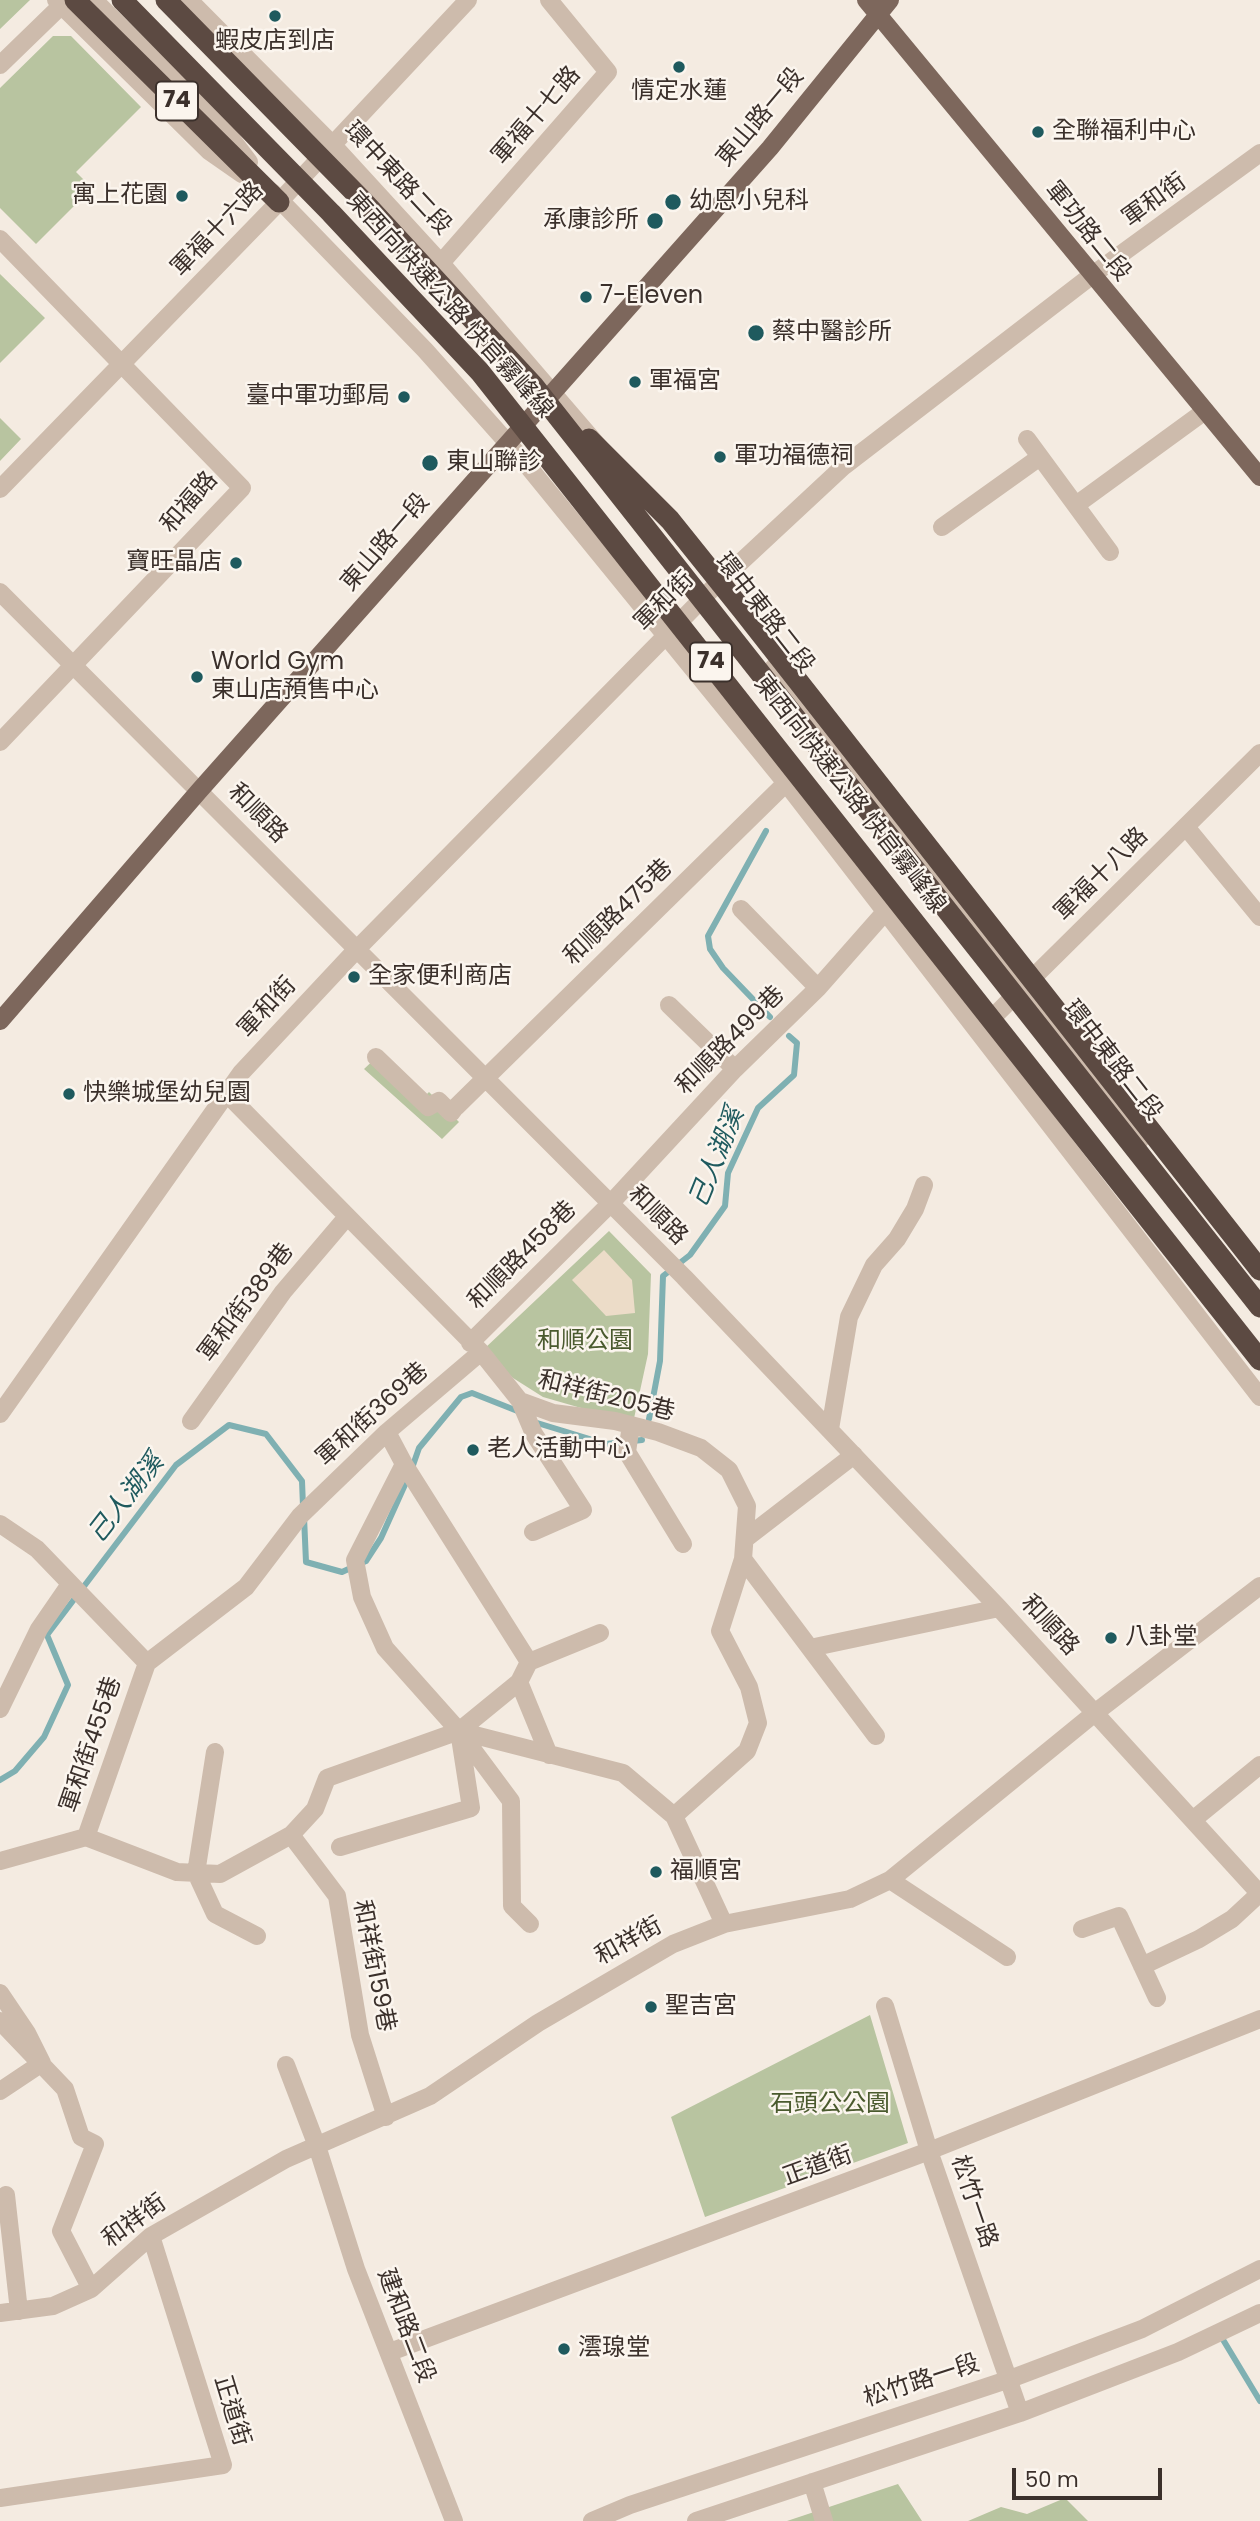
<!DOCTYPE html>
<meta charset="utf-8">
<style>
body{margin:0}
#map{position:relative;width:1260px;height:2521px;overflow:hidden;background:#f4ebe1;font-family:Poppins,sans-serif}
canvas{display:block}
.scale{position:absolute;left:1012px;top:2468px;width:150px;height:32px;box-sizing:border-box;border:4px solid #3b302b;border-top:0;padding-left:9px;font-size:21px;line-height:24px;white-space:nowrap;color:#3b302b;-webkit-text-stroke:5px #fbf5ee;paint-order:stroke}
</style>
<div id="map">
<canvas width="1260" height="2521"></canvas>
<div class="scale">50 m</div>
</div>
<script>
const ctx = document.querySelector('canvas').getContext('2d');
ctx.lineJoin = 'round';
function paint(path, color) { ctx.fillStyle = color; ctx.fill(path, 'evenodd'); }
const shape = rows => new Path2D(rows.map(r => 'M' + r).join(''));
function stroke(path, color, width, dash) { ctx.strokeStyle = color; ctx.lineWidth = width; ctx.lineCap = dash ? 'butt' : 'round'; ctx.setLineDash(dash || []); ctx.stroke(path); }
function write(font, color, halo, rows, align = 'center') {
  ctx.font = font + ' Poppins,"Noto Sans TC",sans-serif'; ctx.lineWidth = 5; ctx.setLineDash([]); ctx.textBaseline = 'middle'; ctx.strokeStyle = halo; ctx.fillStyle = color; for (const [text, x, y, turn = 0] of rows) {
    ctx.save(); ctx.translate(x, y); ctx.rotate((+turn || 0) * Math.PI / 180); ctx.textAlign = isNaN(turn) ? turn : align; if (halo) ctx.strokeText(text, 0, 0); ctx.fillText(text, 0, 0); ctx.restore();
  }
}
const green = shape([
 [0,0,30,0,0,29],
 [53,36,71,36,141,107,76,172,92,188,36,244,0,208,0,88],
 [0,274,45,318,0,363],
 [0,418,21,439,0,461],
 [380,1054,425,1096,429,1092,459,1122,442,1139,364,1069],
 [609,1231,651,1274,648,1354,633,1423,543,1397,513,1378,484,1349],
 [870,2015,908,2143,705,2217,671,2117],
 [898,2484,922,2521,787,2521],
 [1065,2498,1088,2521,968,2521,1001,2507,1027,2514]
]);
const plaza = shape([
 [604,1250,632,1280,635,1313,606,1316,572,1280]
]);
const stream = shape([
 [766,831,708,936,710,949,723,968,770,1017],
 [649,1419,660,1361,663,1276,690,1255,725,1206,728,1173,758,1108,794,1075,797,1043,789,1036],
 [534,1422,606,1444,642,1440],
 [412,1468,419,1448,461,1397,472,1393,520,1412],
 [304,1517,306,1562,342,1572,366,1561,381,1538,408,1478],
 [0,1780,15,1771,44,1737,68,1685,47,1635,176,1465,229,1425,266,1434,302,1481,303,1506],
 [1222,2338,1260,2401]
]);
const minor = shape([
 [56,0,209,151,242,174],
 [94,0,227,133,249,162],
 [189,0,332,144,441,263,600,448],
 [0,65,67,0],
 [272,192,425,350,522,459,786,783,1260,1397],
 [0,239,242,488,0,742],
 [441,263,608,72,549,0],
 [1027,439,1110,552],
 [0,489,279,202,468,0],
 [1076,505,1205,411],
 [942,527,1040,457],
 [0,592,684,1277,999,1608,1260,1894],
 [774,667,1141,1139],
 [1186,827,1260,917],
 [741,909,818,988],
 [669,1005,735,1069],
 [981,1029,1260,753],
 [376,1057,428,1107,439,1101,451,1113,454,1109],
 [226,1093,481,1352,520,1401,553,1413,615,1421,658,1432,701,1448,729,1470,747,1506,743,1559,720,1631,749,1687,758,1723,747,1751,674,1816],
 [456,1107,786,783],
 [470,1343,610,1204,735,1069,818,988,885,912],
 [520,1401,534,1434,583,1510,533,1532],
 [0,1414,241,1073,358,948,714,587,844,466,1091,276,1260,153],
 [191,1421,283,1292,346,1218],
 [631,1425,627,1452,683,1544],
 [830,1429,849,1317,874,1265,897,1239,915,1209,924,1185],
 [387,1432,404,1464,355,1560,362,1597,385,1648,459,1731,511,1801,512,1906,530,1924],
 [404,1464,529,1662],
 [0,1524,37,1549,147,1663,86,1837],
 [745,1539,854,1455],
 [743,1559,876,1736],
 [810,1648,999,1608],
 [147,1663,246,1587,300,1516,387,1432,481,1352],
 [519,1682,549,1755],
 [0,1709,39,1629,70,1584],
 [215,1752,196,1873,215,1914,257,1936],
 [1194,1819,1260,1765],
 [291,1835,337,1896,360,2035,386,2117],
 [340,1847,471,1808,459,1731,519,1682,529,1662,600,1633],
 [0,1861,86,1837,177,1872,220,1874,291,1835,315,1809,327,1778,459,1731,623,1773,674,1816,724,1924],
 [890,1880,1007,1957],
 [1082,1929,1119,1916,1157,1998],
 [1142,1966,1199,1939,1232,1919,1260,1893],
 [0,1993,27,2033,42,2063,0,2091],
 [885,2006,929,2151,1020,2413],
 [0,2021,65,2089,81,2137,95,2144,61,2231,91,2289],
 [286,2065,317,2146,356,2269,454,2521],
 [6,2195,19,2311],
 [0,2313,53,2306,91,2289,151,2236,286,2159,430,2096,538,2023,673,1944,724,1924,850,1899,890,1880,1096,1712,1260,1586],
 [390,2352,929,2151,1260,2019],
 [812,2482,824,2521],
 [0,2498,223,2465,151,2236],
 [592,2521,630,2505,1010,2379,1142,2329,1260,2269],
 [696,2521,1020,2413,1178,2352,1260,2313]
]);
const major = shape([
 [866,0,1260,477],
 [0,1021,199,791,770,148,890,0]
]);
const highway = shape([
 [75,0,279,202]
]);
const highwayBridge = shape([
 [122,0,331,213,480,372,1260,1360],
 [166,0,364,202,533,385,1260,1307],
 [589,439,670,520,743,611,1260,1270]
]);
const markers = [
 [275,16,7,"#1f5a5e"],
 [679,67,7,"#1f5a5e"],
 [1038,132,7,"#1f5a5e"],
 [182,196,7,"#1f5a5e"],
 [673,202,9,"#1f5a5e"],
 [655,221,9,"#1f5a5e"],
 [586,297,7,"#1f5a5e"],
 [756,333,9,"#1f5a5e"],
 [635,382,7,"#1f5a5e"],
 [404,397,7,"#1f5a5e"],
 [720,457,7,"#1f5a5e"],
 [430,463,9,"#1f5a5e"],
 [236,563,7,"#1f5a5e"],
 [197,677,7,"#1f5a5e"],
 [354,977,7,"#1f5a5e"],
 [69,1094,7,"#1f5a5e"],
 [473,1450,7,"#1f5a5e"],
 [1111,1638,7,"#1f5a5e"],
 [656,1872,7,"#1f5a5e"],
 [651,2007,7,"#1f5a5e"],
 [564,2349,7,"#1f5a5e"]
];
const shields = [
 [177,101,42],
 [711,662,42]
];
const shieldNames = [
 ["74",177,101],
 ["74",711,662]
];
const poiNames = [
 ["蝦皮店到店",275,42,"center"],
 ["情定水蓮",679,92,"center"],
 ["全聯福利中心",1052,132],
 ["寓上花園",168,196,"right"],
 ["幼恩小兒科",689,202],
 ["承康診所",639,221,"right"],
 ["7-Eleven",600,297],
 ["蔡中醫診所",772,333],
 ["軍福宮",649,382],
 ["臺中軍功郵局",390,397,"right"],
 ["軍功福德祠",734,457],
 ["東山聯診",446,463],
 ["寶旺晶店",222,563,"right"],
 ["World Gym",211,663],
 ["東山店預售中心",211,691],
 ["全家便利商店",368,977],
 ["快樂城堡幼兒園",83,1094],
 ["老人活動中心",487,1450],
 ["八卦堂",1125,1638],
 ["福順宮",670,1872],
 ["聖吉宮",665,2007],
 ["澐瑔堂",578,2349]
];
const streetNames = [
 ["軍福十七路",537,116,-49],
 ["東山路一段",761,118,-50],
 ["環中東路二段",397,179,47],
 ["軍和街",1155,201,-36],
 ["軍福十六路",218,230,-46],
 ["軍功路二段",1087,232,51],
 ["東西向快速公路 快官霧峰線",449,306,48],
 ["和福路",190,503,-49],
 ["東山路一段",386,543,-49],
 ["軍和街",665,602,-45],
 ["環中東路二段",764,614,52],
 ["東西向快速公路 快官霧峰線",849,795,52],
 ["和順路",257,814,45],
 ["軍福十八路",1102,875,-45],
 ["和順路475巷",619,913,-44],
 ["軍和街",268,1008,-47],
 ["和順路499巷",731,1041,-45],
 ["環中東路二段",1112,1061,52],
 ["和順路",657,1216,45],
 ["和順路458巷",523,1256,-45],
 ["軍和街389巷",247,1303,-53],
 ["和祥街205巷",606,1397,14],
 ["軍和街369巷",373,1415,-42],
 ["和順路",1049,1626,47],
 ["軍和街455巷",92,1745,-71],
 ["和祥街",629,1942,-29],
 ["和祥街159巷",373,1966,79],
 ["正道街",818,2167,-20],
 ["松竹一路",973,2202,71],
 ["和祥街",135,2222,-36],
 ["建和路二段",405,2326,69],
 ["松竹路一段",922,2382,-18],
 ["正道街",231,2411,73]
];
const parkNames = [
 ["和順公園",585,1342],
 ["石頭公公園",830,2105]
];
const waterNames = [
 ["己人湖溪",718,1158,-68],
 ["己人湖溪",127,1499,-52]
];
paint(green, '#b8c4a0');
paint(plaza, '#ecdcc8');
stroke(stream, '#7fb0b2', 6);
stroke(minor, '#cdbbac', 18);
stroke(major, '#7d675c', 18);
stroke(highway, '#5c4a42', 21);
stroke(highwayBridge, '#5c4a42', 21);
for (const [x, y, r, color] of markers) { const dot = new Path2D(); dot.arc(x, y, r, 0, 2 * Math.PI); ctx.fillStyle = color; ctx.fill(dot); stroke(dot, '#fbf5ee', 2.5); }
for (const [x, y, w] of shields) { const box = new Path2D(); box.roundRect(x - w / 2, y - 19.5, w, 39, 5); ctx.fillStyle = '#fbf5ee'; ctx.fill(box); stroke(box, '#3b302b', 2); }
write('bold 23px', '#3b302b', null, shieldNames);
write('24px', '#3b302b', '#fbf5ee', poiNames, 'left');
write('24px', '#3b302b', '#fbf5ee', streetNames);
write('24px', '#4a5a2e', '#fbf5ee', parkNames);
write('italic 26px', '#1f5a5e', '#fbf5ee', waterNames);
</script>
